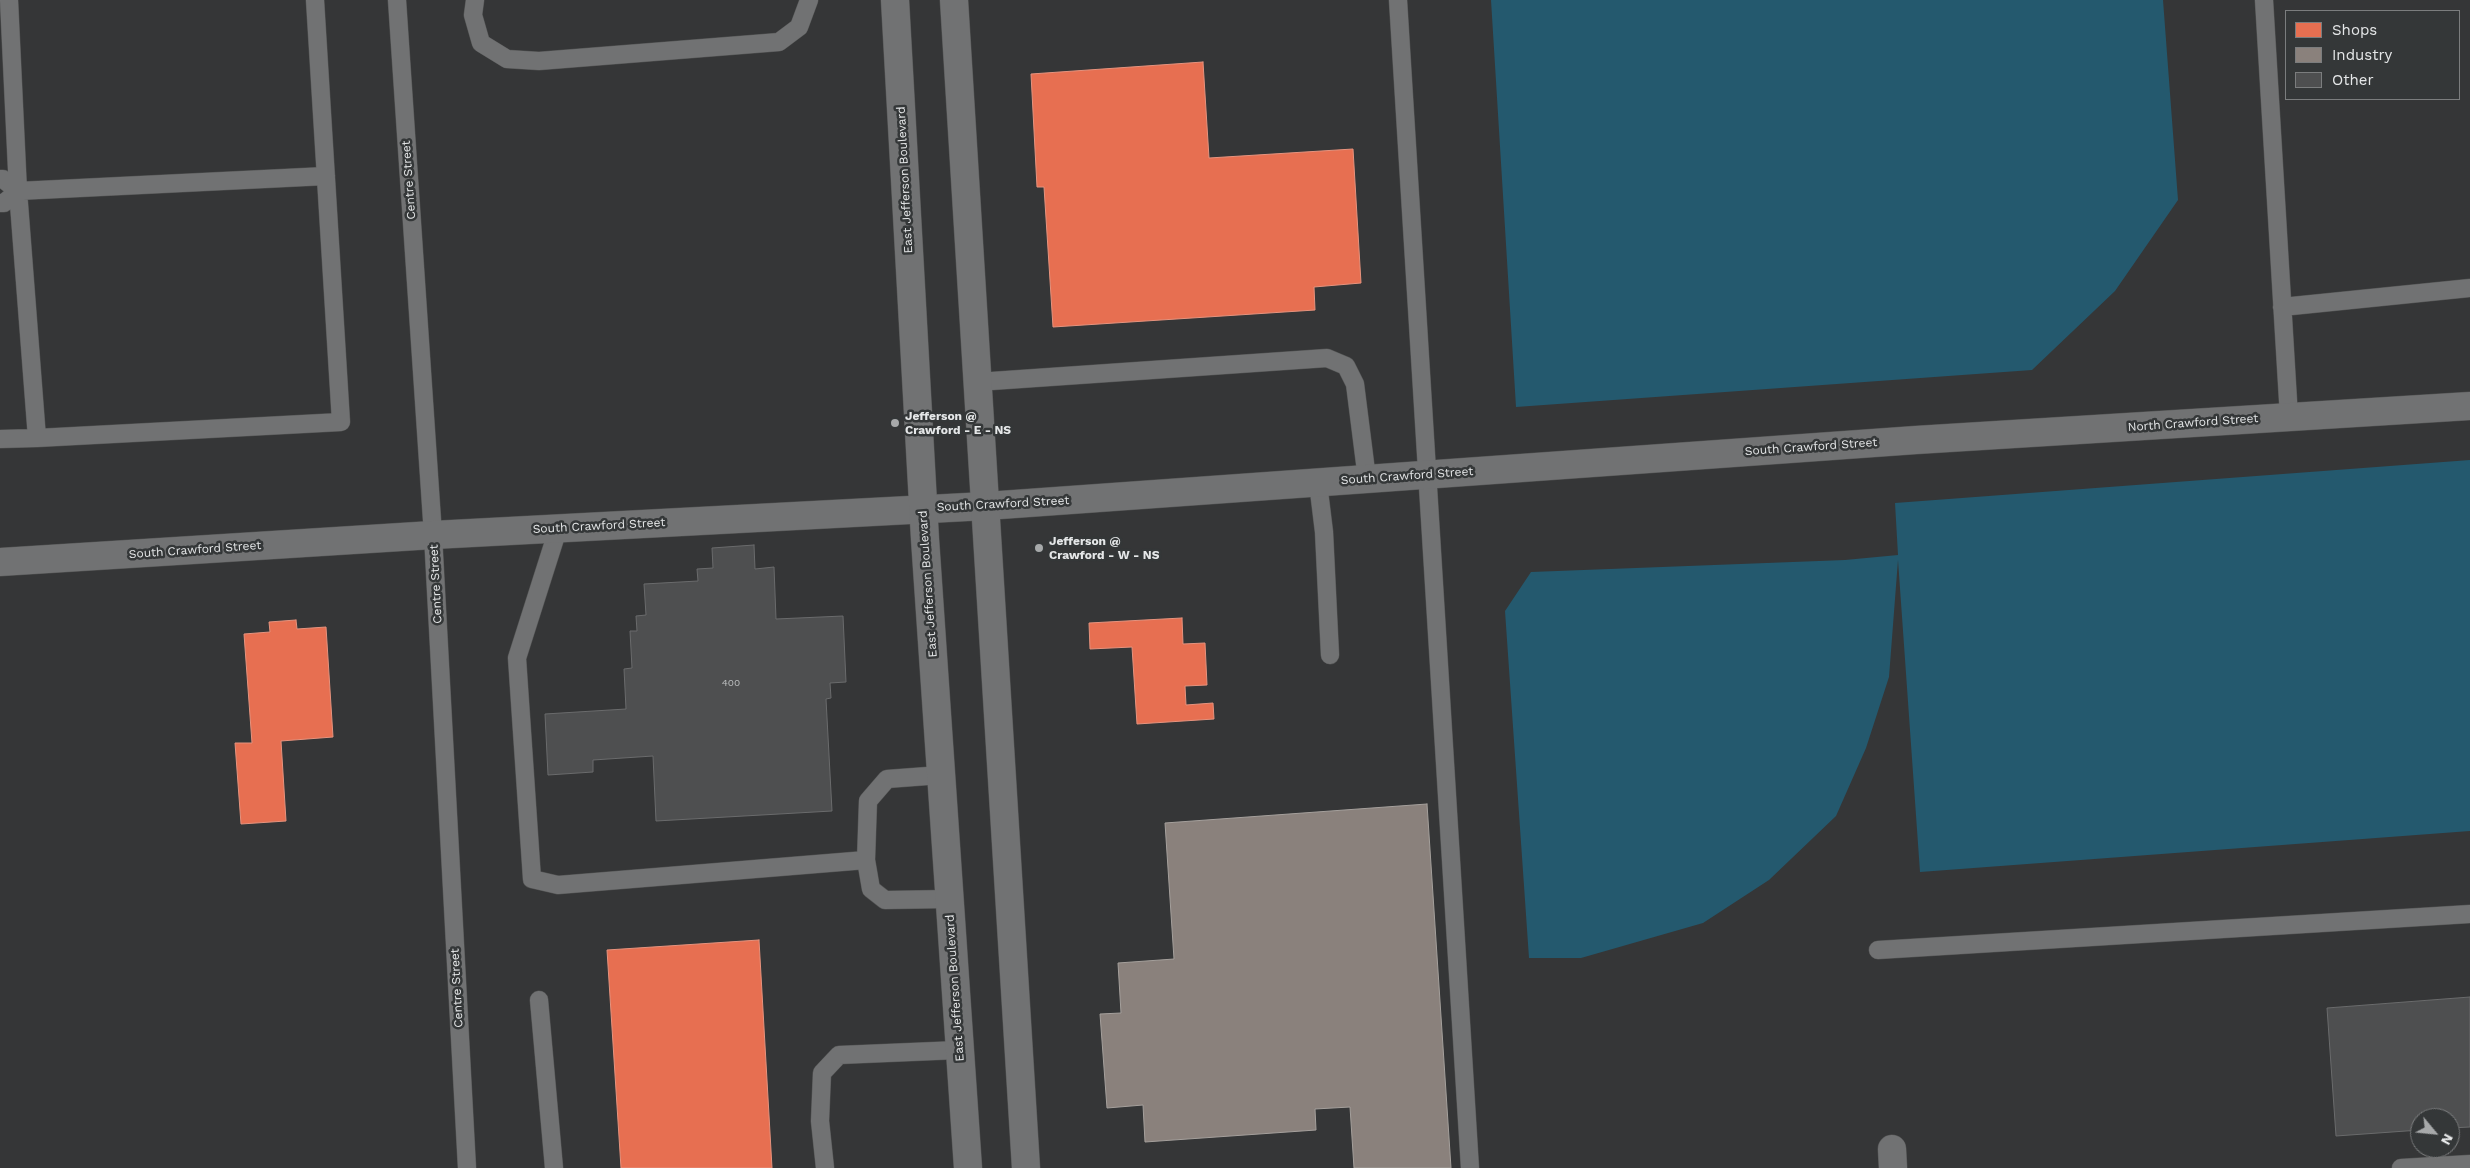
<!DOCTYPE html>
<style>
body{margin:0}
#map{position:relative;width:2470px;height:1168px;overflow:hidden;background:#353637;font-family:"Work Sans",sans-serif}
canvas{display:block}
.legend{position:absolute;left:2285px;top:10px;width:175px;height:90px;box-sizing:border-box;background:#343738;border:1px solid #7b7d7e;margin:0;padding:6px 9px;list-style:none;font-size:15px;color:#e5e7e8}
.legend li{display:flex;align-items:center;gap:10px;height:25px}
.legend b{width:25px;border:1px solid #7b7d7e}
.north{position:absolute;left:2410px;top:1108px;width:50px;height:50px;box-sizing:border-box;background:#343738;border:1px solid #7b7d7e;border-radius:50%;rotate:118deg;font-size:14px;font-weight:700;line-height:20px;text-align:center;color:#e5e7e8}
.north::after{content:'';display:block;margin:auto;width:18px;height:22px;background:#a7a9aa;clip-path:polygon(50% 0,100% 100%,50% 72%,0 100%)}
</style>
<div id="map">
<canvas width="2470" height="1168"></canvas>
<ul class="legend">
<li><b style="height:14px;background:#e76f51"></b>Shops</li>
<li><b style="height:14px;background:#8a817c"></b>Industry</li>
<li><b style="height:14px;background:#4e4f50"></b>Other</li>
</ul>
<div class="north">N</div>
</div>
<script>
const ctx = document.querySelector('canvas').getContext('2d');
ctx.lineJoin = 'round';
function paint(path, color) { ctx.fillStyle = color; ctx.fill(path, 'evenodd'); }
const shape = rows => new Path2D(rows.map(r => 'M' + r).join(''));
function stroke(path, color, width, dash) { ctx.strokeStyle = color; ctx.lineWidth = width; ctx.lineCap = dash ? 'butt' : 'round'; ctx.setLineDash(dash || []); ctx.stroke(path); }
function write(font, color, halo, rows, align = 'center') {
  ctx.font = font + ' "Work Sans",sans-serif'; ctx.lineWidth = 5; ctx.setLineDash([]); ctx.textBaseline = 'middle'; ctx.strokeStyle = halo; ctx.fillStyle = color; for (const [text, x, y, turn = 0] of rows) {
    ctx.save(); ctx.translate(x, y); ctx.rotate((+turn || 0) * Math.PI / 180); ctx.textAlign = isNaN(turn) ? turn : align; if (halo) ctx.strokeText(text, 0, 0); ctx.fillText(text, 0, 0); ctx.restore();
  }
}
const green = shape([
 [1491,0,2163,0,2178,200,2115,291,2032,370,1516,407],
 [2470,460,2470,831,1920,872,1898,560,1889,677,1866,748,1836,816,1769,880,1703,923,1581,958,1529,958,1505,611,1531,572,1845,560,1898,555,1895,503]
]);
const shops = shape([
 [1203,62,1209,158,1353,149,1361,283,1314,287,1315,310,1053,327,1044,187,1037,187,1031,74,1203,62],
 [1182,618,1183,644,1205,643,1207,685,1185,686,1186,705,1213,703,1214,719,1137,724,1132,647,1090,649,1089,623,1182,618],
 [296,620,297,629,326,627,333,737,281,741,286,821,241,824,235,743,252,743,244,634,270,632,269,622,296,620],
 [759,940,772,1168,621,1168,607,950,759,940]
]);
const industry = shape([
 [1427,804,1451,1168,1354,1168,1350,1107,1315,1109,1316,1130,1145,1142,1143,1105,1107,1108,1100,1014,1121,1013,1118,963,1174,959,1165,823,1427,804]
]);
const building = shape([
 [754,545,755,569,774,567,776,619,843,616,846,682,830,683,831,698,826,699,832,811,656,821,653,756,593,760,593,772,548,775,545,714,626,709,624,669,632,668,630,631,637,631,636,616,646,615,644,584,698,581,697,569,713,568,712,548,754,545],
 [2470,997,2470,1127,2450,1128,2450,1118,2420,1118,2420,1130,2336,1136,2327,1008,2470,997]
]);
const lane = shape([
 [9,0,18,191,37,438,341,422,315,0],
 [397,0,433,535,467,1168],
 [475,0,473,15,481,43,507,59,539,61,779,42,799,27,809,0],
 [1398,0,1470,1168],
 [2264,0,2289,417],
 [0,179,3,179,18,191,4,203,0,203],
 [18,191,326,176],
 [2282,307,2470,288],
 [977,382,1327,358,1346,366,1355,384,1367,479],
 [0,439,37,438],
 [1318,483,1324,532,1330,655],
 [558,529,517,658,532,879,558,885,866,860],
 [941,775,887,779,868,801,866,860,871,889,885,900,949,899],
 [1878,950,2470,914],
 [539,1000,554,1168],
 [825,1168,820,1121,822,1073,839,1055,959,1050],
 [2401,1168,2470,1164]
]);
const street = shape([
 [0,562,433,535,986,506,1916,440,2470,406],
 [1892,1149,1893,1168]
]);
const secondary = shape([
 [895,0,925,539,968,1168],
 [954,0,1026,1168]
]);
const markers = [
 [895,423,5,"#a7a9aa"],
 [1039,548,5,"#a7a9aa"]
];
const numberNames = [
 ["400",731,683]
];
const streetNames = [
 ["Centre Street",409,180,-94],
 ["East Jefferson Boulevard",905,180,-93],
 ["North Crawford Street",2193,423,-4],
 ["South Crawford Street",1811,447,-4],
 ["South Crawford Street",1407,476,-4],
 ["South Crawford Street",1003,504,-3],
 ["South Crawford Street",599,526,-3],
 ["South Crawford Street",195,550,-4],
 ["Centre Street",436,584,-93],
 ["East Jefferson Boulevard",928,584,-94],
 ["Centre Street",457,988,-93],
 ["East Jefferson Boulevard",955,988,-94]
];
const poiNames = [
 ["Jefferson @",905,416],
 ["Crawford - E - NS",905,430],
 ["Jefferson @",1049,541],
 ["Crawford - W - NS",1049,555]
];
paint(green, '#24596e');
paint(shops, '#e76f51');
stroke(shops, '#e6937e', 1);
paint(industry, '#8a817c');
stroke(industry, '#a5a09c', 1);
paint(building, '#4e4f50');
stroke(building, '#6a6b6c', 1);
stroke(lane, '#525353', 19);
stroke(street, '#525353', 29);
stroke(secondary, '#525353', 29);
stroke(lane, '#717273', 18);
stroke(street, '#717273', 28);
stroke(secondary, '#717273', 28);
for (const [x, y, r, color] of markers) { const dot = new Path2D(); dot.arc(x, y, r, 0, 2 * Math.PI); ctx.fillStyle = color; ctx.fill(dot); stroke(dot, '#343738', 2); }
write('10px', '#bfc1c2', null, numberNames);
write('12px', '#e5e7e8', '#343738', streetNames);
write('bold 12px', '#e5e7e8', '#343738', poiNames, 'left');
</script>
